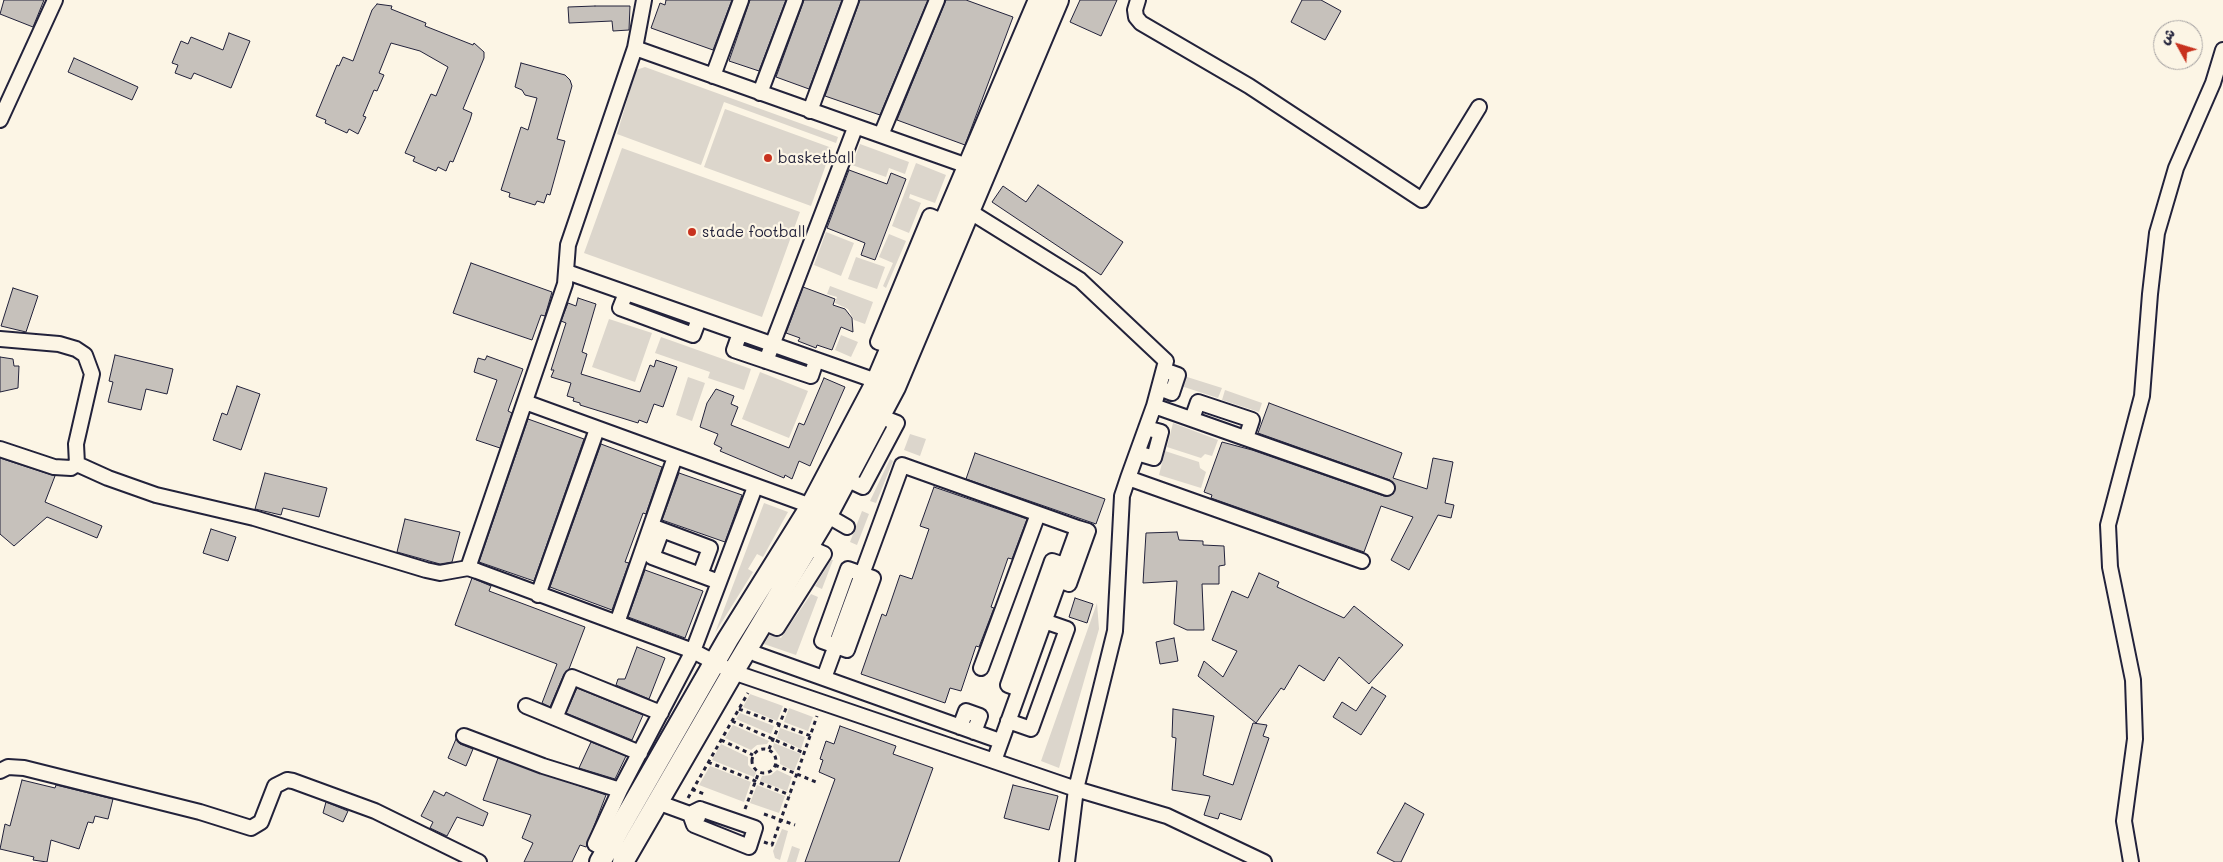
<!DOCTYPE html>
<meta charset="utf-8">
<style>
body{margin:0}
#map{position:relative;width:2223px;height:862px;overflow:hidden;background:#fcf5e5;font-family:Mali,"Playpen Sans Arabic",sans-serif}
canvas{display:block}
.north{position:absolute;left:2153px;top:20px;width:50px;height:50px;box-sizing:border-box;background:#fcf5e5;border:1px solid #a5a1a1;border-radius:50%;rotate:309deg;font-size:14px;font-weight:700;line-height:20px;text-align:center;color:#22223b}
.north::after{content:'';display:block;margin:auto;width:18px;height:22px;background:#c8321e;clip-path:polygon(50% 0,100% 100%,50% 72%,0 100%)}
</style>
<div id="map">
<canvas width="2223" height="862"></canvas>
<div class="north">ش</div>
</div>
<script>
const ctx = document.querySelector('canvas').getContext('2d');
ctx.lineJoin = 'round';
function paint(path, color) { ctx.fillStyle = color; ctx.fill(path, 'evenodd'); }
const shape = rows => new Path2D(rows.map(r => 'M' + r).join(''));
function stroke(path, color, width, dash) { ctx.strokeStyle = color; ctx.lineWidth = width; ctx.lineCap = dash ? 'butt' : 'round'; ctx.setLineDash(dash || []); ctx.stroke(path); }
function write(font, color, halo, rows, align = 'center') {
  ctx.font = font + ' Mali,sans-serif'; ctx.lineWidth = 4.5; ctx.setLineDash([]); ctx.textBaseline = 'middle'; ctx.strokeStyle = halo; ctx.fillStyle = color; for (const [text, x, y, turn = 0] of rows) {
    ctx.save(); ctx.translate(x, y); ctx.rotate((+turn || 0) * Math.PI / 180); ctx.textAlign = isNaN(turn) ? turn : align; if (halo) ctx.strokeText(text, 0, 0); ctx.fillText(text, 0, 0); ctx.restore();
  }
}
const green = shape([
 [645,67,838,137,836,143,724,102,701,165,617,134,636,70],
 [725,109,832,148,811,206,704,167],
 [860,144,909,162,905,174,889,168,886,177,852,165],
 [622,148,800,212,762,317,584,253],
 [916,163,946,175,935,203,910,194,909,198,921,203,909,233,892,226],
 [826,232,854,243,841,276,814,265],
 [889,234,906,241,886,288,883,286,893,263,879,257],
 [856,257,885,267,877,289,848,279],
 [830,286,873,302,865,324,854,320,848,309,835,303,837,297,827,294],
 [609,319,652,333,635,382,592,367],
 [841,335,858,342,851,357,835,350],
 [661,337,751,369,744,390,708,378,710,372,655,353],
 [760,372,808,391,789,438,742,419],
 [1184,376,1222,388,1218,398,1181,386],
 [688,377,705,383,692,421,676,415],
 [1225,390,1262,403,1259,412,1222,400],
 [1173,423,1218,440,1212,456,1205,454,1201,458,1167,447],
 [910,434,926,439,920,456,904,450],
 [1165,451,1199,462,1200,468,1206,472,1201,488,1159,475],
 [890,459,893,461,876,503,870,501],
 [764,503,788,512,763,557,757,554,748,569,753,572,715,633],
 [862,511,869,514,857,545,850,542],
 [831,560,833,560,822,589,815,586],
 [811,594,818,597,796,655,764,644,770,634,781,638],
 [1097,603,1099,629,1059,768,1041,761],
 [750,694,783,706,777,721,743,707],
 [789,708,813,717,808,731,784,722],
 [740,713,774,726,771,734,736,719],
 [733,725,769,741,767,744,757,745,751,750,725,738],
 [780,728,805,737,801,749,777,738],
 [774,743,801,754,794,771,780,764,780,757,773,747],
 [721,744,748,757,748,765,756,773,754,777,712,760],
 [710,766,751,782,744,802,699,785],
 [777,770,792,777,787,791,760,781,762,776,771,775],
 [757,785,785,796,779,813,750,803],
 [782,829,788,831,780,860,775,858,773,851],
 [792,846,800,849,796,862,787,862]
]);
const building = shape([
 [4,0,44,0,33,27,0,14,4,0],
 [666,0,732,0,713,50,651,28,660,3,665,5,666,0],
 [750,0,786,0,759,71,729,61,750,0],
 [804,0,842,0,809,89,776,77,804,0],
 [860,0,928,0,880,115,825,96,860,0],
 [946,0,966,0,1013,17,965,145,897,120,946,0],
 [1080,0,1117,0,1101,36,1070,22,1080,0],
 [1302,0,1321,0,1341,11,1325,40,1291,22,1302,0],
 [377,4,392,6,391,9,426,23,425,26,473,45,474,43,484,52,484,58,463,109,472,113,470,120,453,162,450,161,446,171,438,167,436,171,413,161,415,157,405,153,431,94,436,96,448,67,420,51,391,43,379,73,384,75,377,91,374,90,363,116,366,117,358,134,349,129,347,133,325,123,326,120,316,116,337,65,339,66,343,57,353,61,372,10,377,4],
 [595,6,630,6,629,30,613,31,612,21,569,23,568,7,595,6],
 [229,33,250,41,231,88,194,73,191,79,175,73,178,65,172,63,181,41,188,44,191,37,223,50,229,33],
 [74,58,138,87,132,100,68,72,74,58],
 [521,63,565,75,570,80,572,86,557,139,565,141,550,195,547,194,544,203,537,201,535,205,509,197,510,193,501,190,521,127,528,130,537,98,525,95,522,90,515,87,521,63],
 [849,170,887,184,891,173,906,179,875,260,861,255,865,243,827,228,849,170],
 [1038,185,1123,242,1101,275,992,202,1003,186,1026,202,1038,185],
 [471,263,552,292,545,316,541,315,532,340,453,313,471,263],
 [803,287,835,299,833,305,845,309,852,318,853,332,841,327,832,350,817,345,816,348,798,341,800,338,786,333,803,287],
 [13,288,38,296,26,332,1,326,13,288],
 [578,298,596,304,582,352,587,354,581,374,640,392,650,365,654,367,656,360,677,367,663,407,654,404,647,423,639,420,638,423,580,405,580,403,573,401,574,398,567,396,571,383,551,377,554,370,551,370,566,323,561,321,568,303,576,306,578,298],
 [115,355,173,369,167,394,146,389,141,410,108,402,113,382,109,381,115,355],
 [487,356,523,369,509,408,508,411,512,413,500,448,476,440,497,380,474,372,478,358,485,360,487,356],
 [0,357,13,359,14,366,19,366,18,388,0,392,0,357],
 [824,378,845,387,810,466,799,461,792,479,785,475,784,478,720,451,722,448,714,444,718,434,700,427,707,403,716,389,734,396,731,404,738,407,731,425,789,448,799,423,804,425,824,378],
 [237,386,260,394,241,450,213,440,222,413,227,415,237,386],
 [1269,403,1402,453,1393,478,1427,489,1433,458,1453,462,1445,503,1454,505,1451,518,1438,515,1409,570,1391,560,1413,517,1381,506,1364,552,1211,498,1212,495,1204,492,1222,442,1252,450,1384,496,1393,494,1395,486,1390,480,1258,433,1269,403],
 [528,419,584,439,534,581,479,562,528,419],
 [601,444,662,467,646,514,643,513,625,562,629,563,612,610,550,587,601,444],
 [975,453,1105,499,1096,524,966,479,975,453],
 [0,458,55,476,45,502,102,526,97,538,47,517,14,546,0,534,0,458],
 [265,473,327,488,319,517,283,508,281,515,255,509,265,473],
 [679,473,742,495,725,542,662,520,679,473],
 [934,487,1027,519,1012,559,1008,558,991,607,994,608,979,647,976,646,961,691,950,688,945,703,861,674,882,614,886,616,900,575,912,579,929,529,920,526,934,487],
 [405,519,460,532,452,562,440,564,397,552,405,519],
 [211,529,236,537,228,561,203,553,211,529],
 [1177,532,1179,540,1203,541,1203,545,1224,546,1225,565,1219,566,1219,584,1202,584,1204,630,1187,630,1174,624,1177,581,1143,583,1146,533,1177,532],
 [645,570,703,591,685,638,628,617,645,570],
 [1259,573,1279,582,1277,587,1344,618,1354,606,1403,645,1369,684,1339,657,1324,681,1299,665,1284,690,1281,688,1256,723,1198,676,1204,661,1223,677,1237,651,1212,640,1232,591,1248,598,1259,573],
 [472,578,491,586,489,591,585,627,569,669,564,674,550,707,542,703,557,664,455,625,472,578],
 [1075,598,1093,604,1087,623,1069,617,1075,598],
 [1174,638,1178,661,1160,664,1156,642,1174,638],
 [637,647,665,658,649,699,616,685,618,679,625,679,637,647],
 [1372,687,1386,696,1361,735,1333,717,1342,702,1356,711,1372,687],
 [577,688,643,715,632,740,566,713,577,688],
 [1173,709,1214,716,1203,775,1233,785,1253,723,1267,725,1263,736,1269,738,1241,820,1220,813,1218,819,1204,815,1210,796,1172,790,1176,738,1172,737,1173,709],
 [840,726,896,746,893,754,933,768,899,862,805,862,835,779,819,772,823,760,820,759,826,741,834,744,840,726],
 [456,739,460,744,473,749,466,766,448,758,456,739],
 [591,742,626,756,615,779,579,768,591,742],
 [498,758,606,795,586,847,580,845,572,862,524,862,533,843,522,838,531,815,483,800,498,758],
 [22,780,55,788,56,785,113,799,108,819,95,816,93,823,88,822,79,849,51,840,47,862,33,860,34,857,0,849,5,824,10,826,22,780],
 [1013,785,1058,796,1049,830,1004,818,1013,785],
 [434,791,444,796,446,792,488,813,483,826,457,817,447,836,430,828,433,822,421,816,434,791],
 [326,802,348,811,343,822,323,813,326,802],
 [1405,803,1424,814,1401,862,1395,862,1377,853,1405,803]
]);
const path = shape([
 [739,709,811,736],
 [732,721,804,753],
 [721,740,753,755],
 '752 761a12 12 0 1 1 24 0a12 12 0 1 1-24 0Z',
 [769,749,787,706],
 [708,762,790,795],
 [775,765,816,782],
 [692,789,704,794],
 [688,798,748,693],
 [745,809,759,772],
 [764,814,795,825],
 [764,842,772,845,817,716]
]);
const street = shape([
 [1138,0,1135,10,1136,17,1141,23,1249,86,1422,200,1479,107],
 [635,48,976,169],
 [713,76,741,0],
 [760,93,795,0],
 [810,111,851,0],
 [0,120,55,0],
 [881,135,937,0],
 [969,211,1080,280,1166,361,1154,406],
 [567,272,885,384],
 [626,293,620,308,693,335,699,319],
 [740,333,734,350,811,376,816,361],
 [0,339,59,344,76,349,85,355,92,374,76,444,77,464],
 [891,346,878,342,930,216,944,222],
 [766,361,855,128],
 [1159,388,1172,393,1178,375,1164,370],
 [525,402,811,506,847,527],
 [1192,419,1198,402,1252,420,1246,438],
 [0,449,54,467,71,468,77,464,108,478,156,495,254,518,426,570,440,573,468,568,477,571,693,651,733,672,1076,789,1167,816,1264,862],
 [1137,453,1154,458,1161,432,1146,428],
 [846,479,863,487,897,423,879,416],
 [654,527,710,548,700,575],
 [662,530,652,557,719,582],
 [1362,561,1128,478,1154,406,1387,488],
 [468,568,565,284,568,245,635,48,644,0],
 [848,569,873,578,847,650,822,641,848,569],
 [1059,580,1069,584,1088,531,1078,528],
 [538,595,597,429],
 [763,622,777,628,824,554,808,547],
 [617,623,675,457],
 [756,654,1000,741],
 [981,668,1038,514],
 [824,678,902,465,1078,528,994,761],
 [1019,689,1008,685,1052,561,1064,565],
 [526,706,640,753],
 [555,718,572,677,661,713],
 [1008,721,1031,729,1067,629,1044,621],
 [960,727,966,711,980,716,974,732],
 [464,736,543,766,620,790],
 [0,771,8,767,24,768,200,812,251,828,261,822,275,786,287,780,293,781,375,811,479,862],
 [657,802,698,817],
 [700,809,755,828,749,847,694,825,690,814,700,809],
 [607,850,595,844,620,790,693,651,755,487],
 [1067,862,1076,789,1115,631,1122,496,1128,478],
 [2131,862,2124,821,2135,739,2133,680,2110,567,2108,525,2142,396,2150,294,2157,233,2176,168,2213,83,2223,50]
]);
const secondary = shape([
 [600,862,728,639,811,506,876,383,1039,0],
 [623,862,733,672,827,515,895,387,1058,0]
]);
const markers = [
 [768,158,5,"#c8321e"],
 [692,232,5,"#c8321e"]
];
const poiNames = [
 ["basketball",778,158],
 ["stade football",702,232]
];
paint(green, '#dcd6cc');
paint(building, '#c6c1bb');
stroke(building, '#22223b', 1);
stroke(street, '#22223b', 18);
stroke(secondary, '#22223b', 24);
stroke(path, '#22223b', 3, [4, 4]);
stroke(street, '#fcf5e5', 14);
stroke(secondary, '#fcf5e5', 20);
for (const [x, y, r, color] of markers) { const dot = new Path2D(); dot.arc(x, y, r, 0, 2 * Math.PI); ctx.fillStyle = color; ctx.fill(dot); stroke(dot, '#fcf5e5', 2); }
write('15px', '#22223b', '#fcf5e5', poiNames, 'left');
</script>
